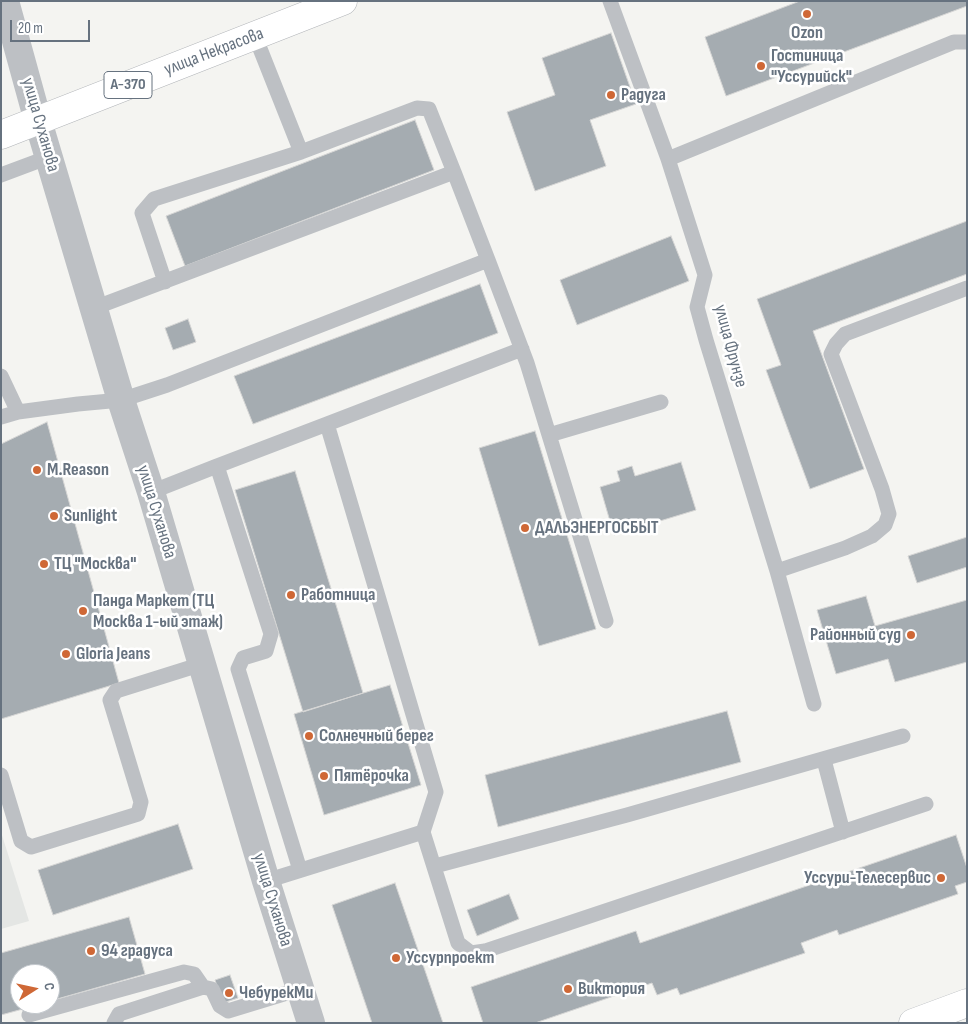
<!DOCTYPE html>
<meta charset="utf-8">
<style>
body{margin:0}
#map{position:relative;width:968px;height:1024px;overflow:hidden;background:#f4f4f1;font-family:"Sofia Sans Condensed",sans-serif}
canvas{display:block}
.frame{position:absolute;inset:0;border:2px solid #66727f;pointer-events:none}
.north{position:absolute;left:10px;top:964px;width:50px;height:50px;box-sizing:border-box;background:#fff;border:1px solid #c2c7cc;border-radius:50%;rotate:80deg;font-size:14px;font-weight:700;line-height:20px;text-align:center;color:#66727f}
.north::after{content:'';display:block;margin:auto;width:18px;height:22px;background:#cf6836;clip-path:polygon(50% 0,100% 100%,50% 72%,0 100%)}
.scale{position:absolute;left:10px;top:20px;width:80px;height:22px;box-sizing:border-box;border:2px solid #66727f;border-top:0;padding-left:6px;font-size:15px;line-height:18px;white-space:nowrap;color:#66727f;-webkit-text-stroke:4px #fff;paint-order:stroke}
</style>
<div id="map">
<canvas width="968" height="1024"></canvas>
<div class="frame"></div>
<div class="north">С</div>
<div class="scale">20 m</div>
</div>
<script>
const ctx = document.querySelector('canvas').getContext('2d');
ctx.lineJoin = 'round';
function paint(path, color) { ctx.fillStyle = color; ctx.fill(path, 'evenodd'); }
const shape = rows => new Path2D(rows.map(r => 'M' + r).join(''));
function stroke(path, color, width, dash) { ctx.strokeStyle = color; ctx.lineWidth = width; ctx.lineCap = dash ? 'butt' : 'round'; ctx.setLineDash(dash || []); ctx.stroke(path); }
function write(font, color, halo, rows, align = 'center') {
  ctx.font = font + ' "Sofia Sans Condensed",sans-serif'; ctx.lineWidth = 5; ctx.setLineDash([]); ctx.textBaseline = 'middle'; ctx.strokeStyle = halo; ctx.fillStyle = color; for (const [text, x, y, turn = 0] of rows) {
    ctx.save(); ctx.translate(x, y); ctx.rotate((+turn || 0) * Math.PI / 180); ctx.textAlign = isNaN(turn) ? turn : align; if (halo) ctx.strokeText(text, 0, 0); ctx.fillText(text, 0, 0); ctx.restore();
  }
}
const built = shape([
 [1,832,29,921,1,929]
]);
const building = shape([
 [800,1,967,1,967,6,726,96,705,37,800,1],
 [611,33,636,104,590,120,606,166,535,191,507,112,555,95,542,58,611,33],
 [415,120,434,170,185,266,166,216,415,120],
 [967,221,967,274,813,331,864,469,810,489,766,370,781,365,757,299,967,221],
 [671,236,689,281,577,325,560,280,671,236],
 [480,284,498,333,253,424,234,376,480,284],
 [188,319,196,342,173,350,165,328,188,319],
 [47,422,119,683,1,719,1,444,47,422],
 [535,431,596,629,539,646,479,448,535,431],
 [681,462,696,510,614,535,600,487,620,481,617,471,632,466,635,476,681,462],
 [295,471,363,693,303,712,235,490,295,471],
 [967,537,967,567,917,583,908,556,967,537],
 [866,596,875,626,967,600,967,662,895,682,888,659,836,674,817,610,866,596],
 [390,685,421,785,324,815,294,714,390,685],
 [727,711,741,762,498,827,485,775,727,711],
 [178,824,193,869,53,915,38,870,178,824],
 [956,835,967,868,967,882,955,886,958,894,839,935,837,930,801,943,805,953,680,995,677,988,657,995,652,983,535,1023,483,1023,471,987,636,931,640,943,956,835],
 [395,883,443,1023,372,1023,332,905,395,883],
 [509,894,519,919,477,936,467,910,509,894],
 [129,917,145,974,50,1001,50,974,20,974,20,1004,41,1004,1,1015,1,953,129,917],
 [230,975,238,998,223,1003,215,980,230,975]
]);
const service = shape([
 [610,1,668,159,705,275,697,307,706,340,777,571,814,704],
 [668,159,954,42,967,42],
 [454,172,488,260],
 [1,175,49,157],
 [165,282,142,213,154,199,301,152],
 [94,308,454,172,429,109,417,108,301,152,255,36],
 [1,376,18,412,78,404,121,400,167,385,488,260,527,363,606,621],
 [1,417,18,412],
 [327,424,522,349],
 [549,435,661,402],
 [151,492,217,466],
 [777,571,845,548,872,536,885,525,889,514,882,489,831,354,836,344,845,334,967,288],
 [824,760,843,832],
 [1,775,21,841,31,847,138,814,141,802,110,700,116,691,202,664],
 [435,866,627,815,903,736],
 [300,870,238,669,243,658,266,651,271,634,217,466,327,424,436,792,423,832],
 [266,881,423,832,458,943,471,953,485,951,926,804],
 [29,1015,184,972,194,974,203,987],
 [114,1023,119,1014,203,987,212,989,220,1006,228,1011,300,989]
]);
const minor = shape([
 [5,1,38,121]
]);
const tertiary = shape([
 [38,121,121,400,151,492,266,881,311,1023]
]);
const secondary = shape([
 [913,1023,967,1003]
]);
const primary = shape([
 [1,135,343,1]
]);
const markers = [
 [807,14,5,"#cf6836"],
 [761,66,5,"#cf6836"],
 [611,95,5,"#cf6836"],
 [37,470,5,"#cf6836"],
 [54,516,5,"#cf6836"],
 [525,528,5,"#cf6836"],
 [44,564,5,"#cf6836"],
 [291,595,5,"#cf6836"],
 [83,611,5,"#cf6836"],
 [911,635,5,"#cf6836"],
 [66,654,5,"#cf6836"],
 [309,736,5,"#cf6836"],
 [324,776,5,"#cf6836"],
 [941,878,5,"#cf6836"],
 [91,951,5,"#cf6836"],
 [396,958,5,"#cf6836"],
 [568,989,5,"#cf6836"],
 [229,993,5,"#cf6836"]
];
const shields = [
 [128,85,48]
];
const shieldNames = [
 ["А-370",128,85]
];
const poiNames = [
 ["Ozon",807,33,"center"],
 ["Гостиница",771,56],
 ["\"Уссурийск\"",771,77],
 ["Радуга",621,95],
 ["M.Reason",47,470],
 ["Sunlight",64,516],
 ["ДАЛЬЭНЕРГОСБЫТ",535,528],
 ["ТЦ \"Москва\"",54,564],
 ["Работница",301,595],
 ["Панда Маркет (ТЦ",93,601],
 ["Москва 1-ый этаж)",93,622],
 ["Районный суд",901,635,"right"],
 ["Gloria Jeans",76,654],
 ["Солнечный берег",319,736],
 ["Пятёрочка",334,776],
 ["Уссури-Телесервис",931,878,"right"],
 ["94 градуса",101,951],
 ["Уссурпроект",406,958],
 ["Виктория",578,989],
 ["ЧебурекМи",239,993]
];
const streetNames = [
 ["улица Некрасова",214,52,-21],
 ["улица Суханова",40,125,74],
 ["улица Фрунзе",730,346,75],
 ["улица Суханова",156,512,73],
 ["улица Суханова",272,900,73]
];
paint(built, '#e4e6e4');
paint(building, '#a5acb1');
stroke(building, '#d5d5d4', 1);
stroke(secondary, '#b2b6ba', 29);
stroke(primary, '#b1b4b8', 29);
stroke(service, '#bdc0c4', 15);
stroke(minor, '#bdc0c4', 28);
stroke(tertiary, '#bdc0c4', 28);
stroke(secondary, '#fff', 28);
stroke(primary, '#fff', 28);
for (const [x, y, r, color] of markers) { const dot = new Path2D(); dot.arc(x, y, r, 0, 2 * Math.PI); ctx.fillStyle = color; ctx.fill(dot); stroke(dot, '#fff', 2); }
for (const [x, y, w] of shields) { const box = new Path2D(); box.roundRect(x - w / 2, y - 13.5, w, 27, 4); ctx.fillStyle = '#fff'; ctx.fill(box); stroke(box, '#66727f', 1); }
write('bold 16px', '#66727f', null, shieldNames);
write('bold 18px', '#66727f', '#fff', poiNames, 'left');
write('18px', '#66727f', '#fff', streetNames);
</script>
